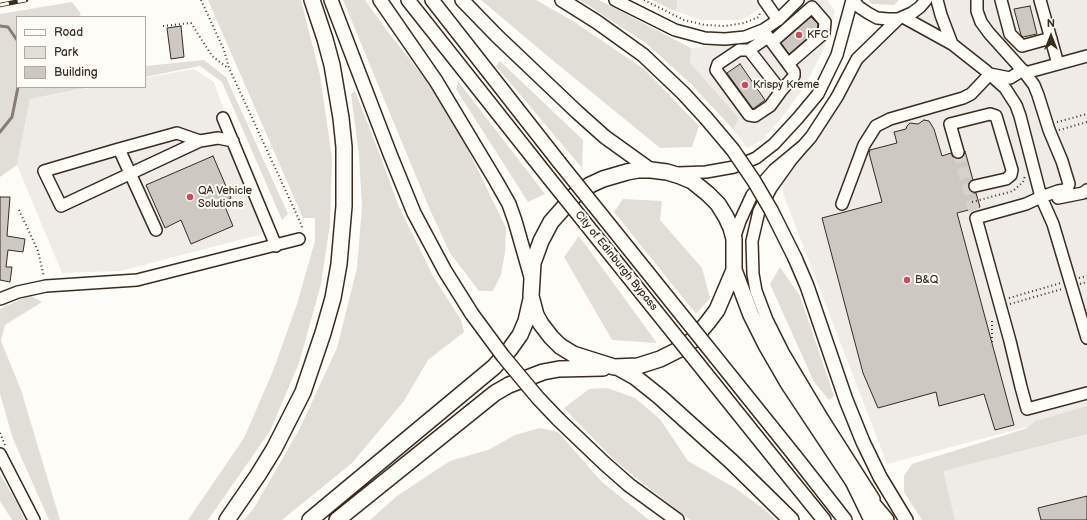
<!DOCTYPE html>
<style>
body{margin:0}
#map{position:relative;width:1087px;height:520px;overflow:hidden;background:#fdfcf7;font-family:"Balsamiq Sans",sans-serif}
canvas{display:block}
.legend{position:absolute;left:16px;top:16px;width:130px;height:72px;box-sizing:border-box;background:#fdfcf7;border:1px solid #afa8a0;margin:0;padding:5px 7px;list-style:none;font-size:12px;color:#3b2a1e}
.legend li{display:flex;align-items:center;gap:8px;height:20px}
.legend b{width:20px;border:1px solid #afa8a0}
.north{position:absolute;left:1031px;top:16px;width:40px;height:40px;-webkit-text-stroke:3px #fdfcf7;paint-order:stroke;rotate:0deg;font-size:11px;font-weight:700;line-height:16px;text-align:center;color:#3b2a1e}
.north::after{content:'';display:block;margin:auto;width:14px;height:18px;background:#3b2a1e;clip-path:polygon(50% 0,100% 100%,50% 72%,0 100%)}
</style>
<div id="map">
<canvas width="1087" height="520"></canvas>
<ul class="legend">
<li><b style="height:5px;background:#fdfcf7"></b>Road</li>
<li><b style="height:11px;background:#e1ded7"></b>Park</li>
<li><b style="height:11px;background:#cdc8c2"></b>Building</li>
</ul>
<div class="north">N</div>
</div>
<script>
const ctx = document.querySelector('canvas').getContext('2d');
ctx.lineJoin = 'round';
function paint(path, color) { ctx.fillStyle = color; ctx.fill(path, 'evenodd'); }
const shape = rows => new Path2D(rows.map(r => 'M' + r).join(''));
function stroke(path, color, width, dash) { ctx.strokeStyle = color; ctx.lineWidth = width; ctx.lineCap = dash ? 'butt' : 'round'; ctx.setLineDash(dash || []); ctx.stroke(path); }
function write(font, color, halo, rows, align = 'center') {
  ctx.font = font + ' "Balsamiq Sans",sans-serif'; ctx.lineWidth = 4; ctx.setLineDash([]); ctx.textBaseline = 'middle'; ctx.strokeStyle = halo; ctx.fillStyle = color; for (const [text, x, y, turn = 0] of rows) {
    ctx.save(); ctx.translate(x, y); ctx.rotate((+turn || 0) * Math.PI / 180); ctx.textAlign = isNaN(turn) ? turn : align; if (halo) ctx.strokeText(text, 0, 0); ctx.fillText(text, 0, 0); ctx.restore();
  }
}
const built = shape([
 [652,0,775,0,742,20,701,20,670,9],
 [803,0,827,0,835,11,824,49,803,89,780,120,761,141,747,148,733,129,739,118,690,63,691,48,744,42,770,31],
 [926,0,1087,0,1087,411,887,464,784,196,780,177,857,59],
 [194,69,214,82,260,214,262,234,121,271,62,273,17,165,30,99,95,87,145,87,145,78],
 [1087,413,1087,520,922,520,904,492,904,476,912,464,1025,429]
]);
const green = shape([
 [208,0,301,0,320,75,332,158,330,224,321,284,299,363,270,431,208,520,188,520,244,438,273,371,297,304,315,241,315,218,303,218],
 [343,0,365,0,388,32,426,80,460,133,506,228,505,252,501,275,493,291,479,291,450,253,430,210],
 [481,0,536,0,573,21,644,69,699,126,692,147,660,148,551,59],
 [580,0,599,0,691,48,690,63,739,118,733,129,691,84,647,44],
 [652,0,677,0,676,11,670,9],
 [868,0,899,0,894,5,872,4],
 [72,2,81,14,78,17,17,17,17,87,91,87,30,99,17,165,0,177,0,14],
 [204,60,226,77,288,214,282,220,222,82,200,66,145,77,145,66],
 [500,61,583,140,582,168,496,66],
 [458,81,545,194,528,202,456,89],
 [355,91,380,155,399,207,433,276,461,320,464,332,428,360,404,401,352,463,282,520,244,520,254,508,299,430,337,348,357,268,362,207,359,155,351,94],
 [623,199,662,201,660,220,702,268,710,298,696,314,614,212],
 [579,236,657,343,612,340,564,257],
 [780,267,800,296,834,396,829,400,814,382,770,284],
 [30,295,42,302,5,325,1,341,21,390,60,520,49,520,13,439,0,394,0,309],
 [607,388,635,398,660,419,688,461,735,488,764,509,775,520,690,520,686,517,615,461,564,408,589,389],
 [1087,406,1087,434,943,471,955,520,922,520,904,492,904,476,912,464,1025,429,1036,421],
 [540,428,558,432,602,482,649,520,370,520,397,496,450,461,488,450,515,435],
 [0,474,16,501,25,520,12,520,0,501]
]);
const stream = shape([
 [0,26,8,27,17,40],
 [0,132,12,117,18,87]
]);
const building = shape([
 [1030,6,1037,34,1023,37,1021,35,1014,9,1030,6],
 [811,17,818,24,817,30,789,54,781,43,811,17],
 [181,26,184,57,171,59,167,28,181,26],
 [740,64,765,100,753,109,727,73,740,64],
 [924,120,929,121,934,129,942,156,951,153,953,157,960,159,963,157,965,151,973,180,968,184,968,188,973,193,976,193,980,207,957,213,1014,425,995,430,984,394,939,406,936,392,878,408,863,373,822,218,882,202,869,153,870,150,897,143,894,132,906,129,907,126,910,123,918,124,924,120],
 [213,156,231,198,223,202,233,226,191,244,181,220,165,228,146,185,213,156],
 [0,197,10,197,7,236,25,239,23,252,8,250,6,267,12,267,10,282,0,280,0,197],
 [1087,496,1087,520,1041,520,1038,508,1087,496]
]);
const minorTunnel = shape([
 [958,152,976,218]
]);
const path = shape([
 [201,0,224,50,229,68,302,226,301,230],
 [644,0,684,20,705,25,725,26,744,23,759,17,760,12],
 [163,26,191,23,212,56,228,68],
 [1057,122,1087,114],
 [1059,130,1087,122],
 [972,202,1013,191,1023,182,1025,176],
 [19,210,38,251,44,277],
 [1079,278,1087,276],
 [1080,284,1087,282],
 [1009,298,1061,283],
 [1010,304,1062,289],
 [992,342,992,318],
 [0,433,5,445]
]);
const minor = shape([
 [615,0,675,30,705,38,725,39,745,37,763,30,778,20,798,0],
 [764,0,778,20],
 [853,0,859,7,868,13,877,18,888,19,898,19,912,13,920,7,926,0],
 [937,0,941,15,952,44],
 [977,0,977,11,981,22,989,33,1025,73,1034,85,1038,95,1049,130,1062,161,1069,184,1067,189,1065,190,1058,191,1041,197,1026,204,976,218,1010,341,1021,387,1027,409,1087,393],
 [1001,0,1010,34,1022,46,1051,38],
 [1040,0,1058,64],
 [903,17,952,44,985,70,1005,88,1016,105,1020,116,1041,197,1053,224,1087,338],
 [763,30,794,72,794,76,781,91,749,50,768,37],
 [772,42,812,7,825,22,824,33,788,64],
 [749,50,739,50,718,64,716,70,749,115,755,116,770,106,781,91],
 [1025,73,1087,56],
 [223,118,276,246],
 [803,146,791,160,771,188,759,211,752,241,753,274,756,291,767,320,783,352,823,419,874,499],
 [119,149,44,171,61,206,200,141,218,138,233,141],
 [958,152,950,124,990,114,996,116,1012,170,1011,175,1006,179,975,186],
 [678,173,706,172,734,167,756,158,774,144,798,118,818,94,837,55,852,0],
 [1058,198,1083,193,1087,190],
 [842,204,864,145,876,126,890,119,963,98,971,94,990,74,1010,78,1023,70],
 [156,230,119,149,177,133,200,141],
 [734,239,740,221,752,195,774,170,803,146,811,137,837,97,857,59,898,19],
 [0,299,18,292,46,286,137,280,299,239],
 [0,454,34,520]
]);
const major = shape([
 [331,0,390,154,414,213,445,271,472,314],
 [380,0,436,81,496,181,509,204,515,221,531,277],
 [408,0,549,178],
 [432,0,559,162],
 [462,0,497,36,577,112,605,137,651,170],
 [562,0,597,22,643,55,683,93,706,118],
 [795,258,807,286,846,400,863,442,880,477,906,520],
 [558,419,604,463,629,485,677,520],
 [795,456,845,520],
 [781,467,824,520]
]);
const highway = shape([
 [638,170,651,170,667,172,680,176,692,181,708,194,718,204,726,217,731,228,734,239,734,270,717,310,708,322,693,340,678,350,660,359,638,366,614,367,573,354,560,346,551,337,541,324,536,315,531,296,533,263,541,241,551,222,574,196,590,185,603,179,627,172,638,170],
 [734,270,751,315,766,345,788,383,853,481,872,520],
 [617,367,635,377,660,397,732,462,791,520],
 [865,495,886,520],
 [227,520,258,475,274,449,303,392,323,333,333,298,339,264,344,206,344,147,341,118,332,65,325,39,312,0],
 [310,520,494,367,510,349,520,335,526,321,531,299],
 [337,520,495,393,509,385,543,372,559,369,603,368]
]);
const rail = shape([
 [0,5,26,0]
]);
const majorBridge = shape([
 [706,118,733,150,754,181,771,210,795,258],
 [559,162,795,456],
 [549,178,781,467],
 [472,314,503,356,538,398,558,419]
]);
const markers = [
 [799,35,4,"#d1495b"],
 [745,85,4,"#d1495b"],
 [190,197,4,"#d1495b"],
 [907,280,4,"#d1495b"]
];
const poiNames = [
 ["KFC",807,35],
 ["Krispy Kreme",753,85],
 ["QA Vehicle",198,191],
 ["Solutions",198,204],
 ["B&Q",915,280]
];
const streetNames = [
 ["City of Edinburgh Bypass",616,261,51]
];
paint(built, '#efece7');
paint(green, '#e1ded7');
stroke(stream, '#887d74', 3);
paint(building, '#cdc8c2');
stroke(building, '#3b2a1e', 1);
stroke(minorTunnel, '#d6d2cc', 11, [11, 5.5]);
stroke(minor, '#3b2a1e', 14);
stroke(major, '#3b2a1e', 16);
stroke(highway, '#3b2a1e', 18);
stroke(path, '#3b2a1e', 2, [1, 3]);
stroke(minor, '#fdfcf7', 11);
stroke(major, '#fdfcf7', 13);
stroke(highway, '#fdfcf7', 15);
stroke(rail, '#3b2a1e', 4.5);
stroke(rail, '#fdfcf7', 3, [9]);
stroke(majorBridge, '#3b2a1e', 16, []);
stroke(majorBridge, '#fdfcf7', 13);
for (const [x, y, r, color] of markers) { const dot = new Path2D(); dot.arc(x, y, r, 0, 2 * Math.PI); ctx.fillStyle = color; ctx.fill(dot); stroke(dot, '#fdfcf7', 1.5); }
write('11px', '#3b2a1e', '#fdfcf7', poiNames, 'left');
write('11px', '#3b2a1e', '#fdfcf7', streetNames);
</script>
